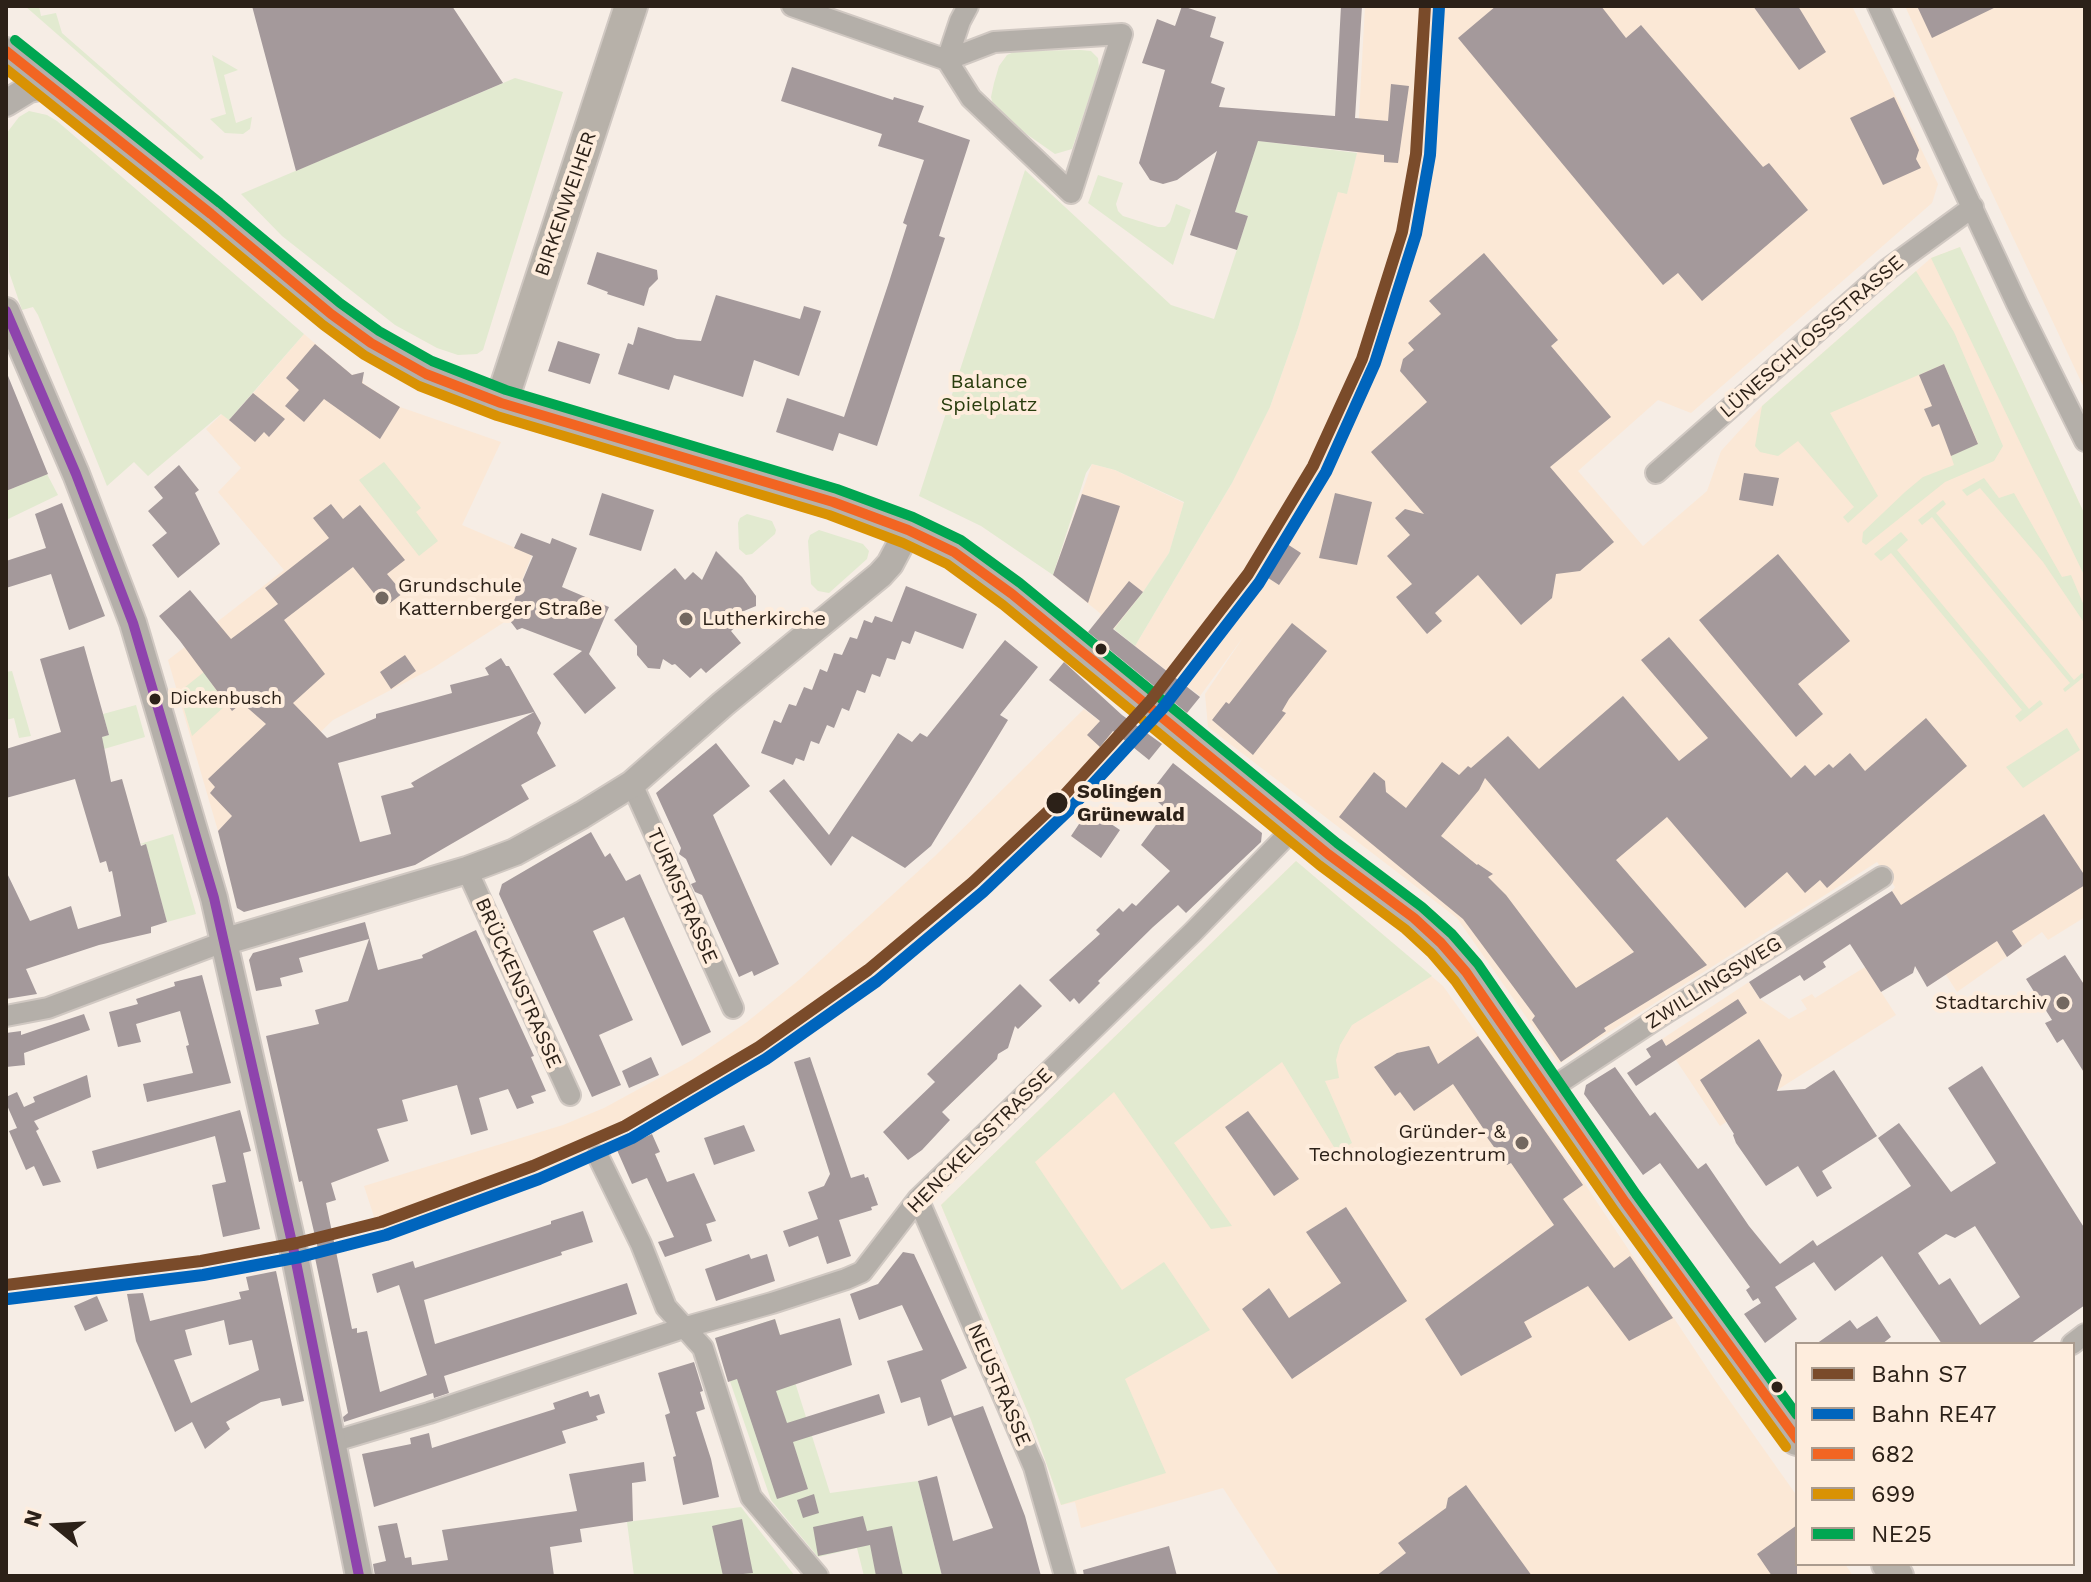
<!DOCTYPE html>
<meta charset="utf-8">
<style>
body{margin:0}
#map{position:relative;width:2091px;height:1582px;overflow:hidden;background:#f6ede5;font-family:"Work Sans",sans-serif}
canvas{display:block}
.frame{position:absolute;inset:0;border:8px solid #2c2118;pointer-events:none}
.legend{position:absolute;left:1795px;top:1342px;width:280px;height:224px;box-sizing:border-box;background:#feeddd;border:2px solid #aa9b8e;margin:0;padding:10px 14px;list-style:none;font-size:24px;color:#2c2118}
.legend li{display:flex;align-items:center;gap:16px;height:40px}
.legend b{width:40px;border:2px solid #aa9b8e}
.north{position:absolute;left:16px;top:1486px;width:80px;height:80px;-webkit-text-stroke:6px #feeddd;paint-order:stroke;rotate:288deg;font-size:22px;font-weight:700;line-height:32px;text-align:center;color:#2c2118}
.north::after{content:'';display:block;margin:auto;width:28px;height:36px;background:#2c2118;clip-path:polygon(50% 0,100% 100%,50% 72%,0 100%)}
</style>
<div id="map">
<canvas width="2091" height="1582"></canvas>
<div class="frame"></div>
<ul class="legend">
<li><b style="height:10px;background:#7a4b2a"></b>Bahn S7</li>
<li><b style="height:10px;background:#0065bd"></b>Bahn RE47</li>
<li><b style="height:10px;background:#f26522"></b>682</li>
<li><b style="height:10px;background:#d99204"></b>699</li>
<li><b style="height:10px;background:#00a651"></b>NE25</li>
</ul>
<div class="north">N</div>
</div>
<script>
const ctx = document.querySelector('canvas').getContext('2d');
ctx.lineJoin = 'round';
function paint(path, color) { ctx.fillStyle = color; ctx.fill(path, 'evenodd'); }
const shape = rows => new Path2D(rows.map(r => 'M' + r).join(''));
function stroke(path, color, width, dash) { ctx.strokeStyle = color; ctx.lineWidth = width; ctx.lineCap = dash ? 'butt' : 'round'; ctx.setLineDash(dash || []); ctx.stroke(path); }
function write(font, color, halo, rows, align = 'center') {
  ctx.font = font + ' "Work Sans",sans-serif'; ctx.lineWidth = 8; ctx.setLineDash([]); ctx.textBaseline = 'middle'; ctx.strokeStyle = halo; ctx.fillStyle = color; for (const [text, x, y, turn = 0] of rows) {
    ctx.save(); ctx.translate(x, y); ctx.rotate((+turn || 0) * Math.PI / 180); ctx.textAlign = isNaN(turn) ? turn : align; if (halo) ctx.strokeText(text, 0, 0); ctx.fillText(text, 0, 0); ctx.restore();
  }
}
const built = shape([
 [1365,6,1852,6,1938,184,1932,203,1691,413,1658,400,1578,471,1643,546,1707,491,1721,451,1762,406,1931,258,1960,247,2085,515,2085,917,2048,940,2042,932,1957,992,1892,891,1895,887,1877,862,1559,1064,1457,918,1208,727,1205,694,1244,636,1200,696,1135,646,1232,483,1270,407,1298,328,1338,191,1347,193,1357,153],
 [1905,6,2085,6,2085,390,1943,89],
 [304,334,352,375,356,374,363,378,363,383,400,407,501,442,462,525,532,555,506,621,433,668,333,720,218,831,168,660,284,570,218,492,241,468,206,429,222,414,230,420],
 [1092,464,1115,470,1184,503,1169,553,1143,592,1114,629,1099,618,1101,614,1053,575],
 [1084,709,1127,742,1003,865,850,998,766,1054,607,1143,556,1167,380,1235,364,1186,563,1125,604,1108,692,1060,747,1022,800,979,935,856],
 [1296,861,1443,986,1583,1181,1715,1380,1797,1496,1797,1564,1845,1564,1853,1576,1280,1576,1223,1488,1081,1528,1075,1502,1061,1505,1031,1420,941,1205],
 [1865,967,1896,1015,1720,1126,1662,1039,1749,982,1760,999,1789,1019,1807,1009,1801,1000,1812,994,1815,998]
]);
const green = shape([
 [25,6,39,6,41,16,56,13,62,33,204,157,201,160],
 [1081,50,1091,51,1098,58,1099,68,1072,149,1055,154,1015,126,993,105,991,97,994,83,999,66,1007,55,1016,51],
 [212,55,238,70,224,75,236,123,252,117,250,129,243,134,225,133,210,119,226,114],
 [515,78,563,92,483,350,477,354,458,355,437,348,395,325,282,236,241,194],
 [29,111,47,115,57,121,304,334,229,420,221,414,148,476,134,462,107,486,38,315,33,307,22,310,9,272,6,134,19,117],
 [1211,135,1357,153,1347,194,1338,192,1298,328,1270,407,1232,483,1135,646,1114,629,1143,592,1169,553,1184,502,1115,470,1092,464,1086,473,1053,575,981,526,919,496,1025,170,1171,305,1214,319,1248,216,1235,212,1251,161],
 [1098,175,1123,183,1116,204,1118,211,1123,216,1158,227,1165,227,1170,222,1176,204,1191,210,1173,265,1088,203],
 [1960,247,2085,515,2085,577,1931,258],
 [1916,271,1954,332,2003,446,1994,461,1945,482,1866,545,1862,542,1863,532,1905,492,1923,477,1954,465,1951,456,1978,443,1944,364,1830,413,1878,496,1848,523,1843,517,1854,507,1798,441,1778,456,1760,452,1755,446,1762,406],
 [384,462,421,508,416,512,438,541,419,556,359,480],
 [47,474,58,495,6,520,6,491],
 [1984,478,1999,498,2014,493,2062,577,2071,575,2085,608,2085,624,2043,562,1980,488,1967,496,1962,490],
 [1943,500,1946,504,1936,513,2074,680,2082,673,2085,676,2065,692,2063,689,2070,683,1932,517,1922,525,1918,520],
 [747,514,772,521,776,530,775,534,752,554,746,555,739,549,738,523,740,518],
 [819,530,863,544,869,551,867,559,829,593,818,591,811,584,808,541,810,535],
 [1901,532,1908,540,1897,550,2029,709,2040,700,2043,704,2020,722,2015,716,2022,710,1891,553,1881,561,1874,554],
 [12,671,31,736,19,738,14,718,6,720,6,672],
 [204,672,226,705,192,736,179,692],
 [136,705,145,737,104,749,101,737,109,735,103,714],
 [2067,728,2080,750,2023,788,2006,767],
 [173,834,196,914,167,922,146,845,140,844],
 [1296,861,1432,976,1352,1025,1340,1045,1336,1060,1339,1078,1325,1081,1352,1143,1337,1152,1282,1062,1174,1143,1232,1226,1211,1229,1114,1092,1035,1162,1122,1290,1164,1262,1210,1330,1125,1379,1166,1473,1061,1505,1031,1420,941,1205],
 [775,1319,830,1493,918,1481,942,1576,864,1576,857,1548,818,1557,771,1500,715,1338],
 [741,1507,795,1576,634,1576,627,1522]
]);
const building = shape([
 [252,6,452,6,503,83,296,171],
 [1182,6,1216,17,1210,37,1224,42,1211,83,1225,88,1219,107,1335,116,1341,6,1362,6,1355,118,1388,121,1391,84,1409,86,1398,163,1384,162,1384,155,1258,141,1235,212,1248,216,1237,250,1190,235,1217,151,1177,180,1163,184,1150,180,1139,163,1165,70,1142,63,1157,19,1175,26],
 [1496,6,1601,6,1626,38,1641,25,1763,167,1769,163,1808,210,1702,301,1678,273,1663,285,1458,38],
 [1753,6,1798,6,1826,52,1799,70],
 [1917,6,1998,6,1932,38],
 [792,67,893,100,894,97,924,106,918,122,970,140,939,236,945,238,877,446,839,433,833,451,776,432,787,398,844,417,889,282,907,225,903,223,924,160,878,146,882,134,781,101],
 [1894,97,1919,150,1916,159,1921,168,1883,185,1850,118],
 [597,252,657,270,658,279,649,288,644,306,607,294,608,292,587,284],
 [1484,253,1558,340,1551,346,1611,417,1550,467,1614,542,1580,571,1556,574,1552,598,1521,625,1478,575,1435,613,1442,621,1427,634,1396,597,1412,584,1387,556,1410,535,1395,518,1405,509,1424,514,1371,452,1427,402,1400,371,1403,359,1414,350,1408,343,1441,314,1429,301],
 [716,295,800,319,804,306,821,311,799,376,754,360,743,397,674,375,669,390,618,374,628,343,633,345,638,327,677,339,701,341],
 [558,341,600,354,590,384,548,371],
 [315,344,352,375,364,372,362,383,400,407,380,439,324,399,304,422,285,406,299,390,286,378],
 [1944,364,1978,444,1951,456,1939,424,1932,427,1924,409,1932,406,1919,375],
 [6,371,48,474,6,491],
 [253,393,285,419,269,437,264,432,255,442,229,420],
 [179,465,199,490,195,493,220,544,178,578,152,545,167,533,148,511,163,498,154,487],
 [1744,473,1779,478,1773,506,1739,500],
 [602,493,654,510,641,551,589,535],
 [1335,493,1372,502,1357,565,1319,558],
 [1082,494,1120,506,1088,603,1053,575],
 [62,503,105,616,69,630,51,574,6,588,6,561,46,548,35,514],
 [331,504,343,519,360,505,405,560,387,574,403,593,385,607,353,567,284,620,325,674,293,703,327,738,376,718,376,714,452,693,450,685,489,675,485,668,501,658,506,666,509,666,541,723,537,733,556,766,521,785,529,799,415,865,244,912,237,908,218,831,232,816,210,793,215,787,208,779,266,724,242,703,232,711,180,641,159,616,190,590,231,639,278,604,265,588,329,538,313,518],
 [534,712,411,783,414,787,381,796,391,834,360,842,338,763],
 [521,533,550,544,552,538,577,548,562,587,609,607,589,654,616,688,585,714,553,674,582,651,522,628,517,630,507,617,533,556,514,548],
 [1284,542,1301,553,1279,585,1262,574],
 [716,551,742,577,756,596,756,606,732,616,739,624,731,631,741,643,706,673,701,668,690,678,675,664,672,665,663,659,660,669,648,668,637,655,637,646,614,620,675,568,685,580,693,572,702,580],
 [1778,554,1850,641,1798,684,1823,714,1796,737,1699,620],
 [1129,581,1143,592,1113,629,1200,697,1187,713,1088,632],
 [906,586,977,614,963,649,915,631,910,644,902,641,895,660,887,658,880,677,872,674,865,693,857,690,849,711,842,708,834,728,827,725,819,744,811,741,804,761,796,758,793,765,761,753,774,720,781,723,789,704,796,706,804,687,812,690,820,669,827,672,834,653,842,655,850,637,857,639,864,620,872,623,875,616,892,622],
 [1292,623,1327,651,1289,699,1282,711,1286,713,1253,755,1212,720,1226,702,1229,704],
 [1669,637,1791,778,1805,765,1815,776,1829,764,1833,768,1850,753,1865,771,1926,718,1967,766,1827,888,1820,880,1805,893,1787,872,1745,908,1667,817,1616,860,1707,965,1604,1028,1606,1031,1561,1062,1532,1020,1535,1016,1463,919,1339,817,1374,772,1385,781,1386,792,1406,808,1442,762,1459,775,1468,766,1471,768,1508,736,1539,769,1623,696,1679,761,1708,738,1641,660],
 [1485,778,1634,952,1576,988,1506,895,1488,877,1493,874,1478,864,1477,865,1441,836,1479,790],
 [1005,640,1038,667,1000,715,1008,720,931,846,905,868,852,836,831,866,769,791,784,779,829,835,898,733,912,742,920,733,927,737],
 [84,646,109,735,102,737,111,782,122,779,141,846,146,844,167,922,151,927,151,933,99,945,26,969,37,994,6,999,6,871,30,921,71,906,78,929,121,916,112,871,109,872,106,861,100,863,75,779,6,798,6,749,61,732,40,659],
 [405,655,416,671,391,689,380,672],
 [1064,662,1122,715,1162,744,1149,760,1113,731,1100,747,1087,735,1100,721,1049,680],
 [716,743,750,786,713,815,779,964,754,976,752,971,739,977,702,895,695,892,691,884,696,882,686,859,679,854,681,848,656,793],
 [1173,763,1262,833,1261,842,1186,913,1178,905,1153,927,1098,981,1100,983,1079,1004,1074,998,1070,1002,1049,980,1100,934,1096,930,1119,908,1123,912,1132,903,1136,906,1170,871,1141,845,1167,810,1149,794],
 [1089,809,1120,830,1101,858,1071,836],
 [2044,814,2085,876,2085,885,2012,931,2022,946,2007,957,1997,941,1927,987,1915,966,1913,973,1881,992,1850,944,1823,962,1826,967,1804,981,1800,975,1760,999,1749,982,1892,891,1901,905],
 [591,832,605,857,610,853,626,881,640,874,711,1032,682,1046,624,917,593,931,633,1020,599,1035,621,1085,592,1097,499,894,502,884],
 [365,922,378,970,423,958,422,955,476,930,534,1056,531,1057,546,1091,531,1096,534,1103,517,1109,508,1089,479,1098,488,1130,471,1135,457,1085,402,1100,408,1121,377,1129,389,1161,331,1183,336,1200,326,1203,352,1329,357,1328,357,1333,367,1331,380,1392,427,1375,399,1285,377,1293,372,1274,413,1261,415,1268,551,1224,551,1221,583,1211,593,1242,561,1252,562,1255,424,1300,435,1344,627,1283,637,1314,444,1376,449,1393,434,1398,433,1393,344,1422,343,1417,348,1413,314,1253,319,1253,302,1181,299,1182,266,1036,319,1024,315,1010,348,1001,369,939,299,958,303,972,280,978,282,986,256,991,249,960,253,953],
 [2065,955,2085,986,2085,1074,2063,1039,2057,1043,2045,1023,2052,1020,2026,979],
 [202,975,231,1083,147,1102,143,1084,193,1073,186,1046,189,1045,180,1011,136,1024,141,1042,118,1047,109,1012,138,1004,136,999,175,986,174,982],
 [1020,984,1042,1006,1018,1029,1015,1026,1008,1048,998,1054,997,1059,942,1112,950,1120,922,1150,908,1160,883,1132,935,1082,927,1074],
 [1738,999,1747,1013,1636,1086,1627,1073,1651,1057,1646,1049,1662,1039,1666,1046],
 [84,1014,90,1030,24,1053,25,1065,6,1067,6,1033,21,1031,21,1035],
 [1478,1036,1583,1185,1563,1199,1614,1268,1630,1256,1673,1318,1629,1341,1588,1286,1524,1322,1532,1337,1461,1376,1425,1319,1554,1225,1511,1163,1507,1165,1486,1136,1487,1134,1453,1084,1414,1111,1400,1092,1395,1096,1374,1067,1397,1053,1429,1046,1438,1064],
 [1759,1039,1782,1075,1777,1091,1805,1089,1834,1070,1877,1136,1822,1171,1832,1188,1817,1197,1798,1166,1766,1186,1736,1143,1733,1135,1734,1134,1700,1080],
 [651,1057,659,1075,629,1088,622,1071],
 [810,1057,851,1178,864,1174,865,1178,868,1177,878,1205,871,1207,872,1210,839,1220,851,1256,827,1264,818,1236,789,1247,783,1231,818,1219,808,1192,824,1186,830,1174,794,1062],
 [1982,1066,2085,1229,2085,1305,2030,1344,1942,1344,1882,1256,1835,1291,1814,1262,1775,1287,1797,1319,1765,1343,1744,1314,1761,1303,1758,1298,1753,1301,1746,1290,1750,1287,1660,1163,1643,1175,1584,1094,1586,1085,1615,1067,1650,1116,1655,1112,1698,1169,1706,1163,1749,1226,1780,1264,1813,1240,1817,1246,1911,1186,1878,1138,1899,1123,1951,1192,1996,1163,1948,1088],
 [1975,1226,2020,1297,1980,1325,1950,1278,1939,1285,1918,1253,1946,1234,1955,1238],
 [87,1075,91,1097,34,1121,39,1129,36,1131,61,1182,43,1186,34,1166,26,1170,9,1131,17,1128,6,1103,6,1097,17,1092,24,1107,35,1102,33,1097],
 [240,1110,251,1151,243,1153,260,1229,223,1237,212,1185,226,1182,215,1136,97,1169,92,1151],
 [1248,1111,1299,1179,1274,1196,1225,1127],
 [744,1125,755,1151,714,1165,704,1138],
 [652,1134,660,1152,655,1154,667,1182,694,1173,716,1221,706,1224,712,1241,665,1257,658,1242,674,1237,647,1178,632,1184,617,1150],
 [1346,1207,1407,1301,1292,1379,1242,1309,1269,1288,1289,1318,1341,1283,1306,1232],
 [903,1252,914,1254,967,1368,941,1380,954,1416,983,1406,1025,1516,1041,1576,942,1576,918,1481,937,1476,953,1541,993,1528,951,1417,928,1426,920,1397,901,1403,887,1361,923,1350,902,1305,859,1320,850,1294,878,1284],
 [749,1254,751,1259,767,1254,775,1281,716,1301,705,1269],
 [276,1271,304,1401,282,1406,280,1398,261,1402,226,1422,230,1429,205,1449,192,1422,175,1432,136,1341,127,1294,143,1293,150,1321,241,1299,239,1292,249,1290,246,1277],
 [224,1320,229,1345,252,1340,259,1370,191,1403,174,1360,192,1355,185,1330],
 [97,1296,108,1321,85,1331,74,1306],
 [1877,1316,1891,1337,1882,1344,1816,1344,1850,1320,1857,1329],
 [840,1318,852,1365,776,1391,787,1423,879,1394,885,1413,793,1442,808,1489,777,1499,737,1379,728,1382,715,1338,775,1319,780,1335],
 [694,1362,703,1391,700,1392,705,1409,696,1412,711,1459,719,1497,683,1505,673,1457,676,1456,665,1415,670,1413,658,1373],
 [588,1391,590,1397,599,1394,605,1413,596,1416,598,1420,562,1431,566,1443,374,1507,362,1454,411,1444,410,1438,429,1433,432,1448,555,1409,553,1403],
 [644,1462,646,1481,632,1483,633,1521,580,1529,582,1542,550,1547,554,1576,375,1576,373,1564,386,1561,378,1526,397,1523,405,1558,411,1557,412,1565,448,1560,442,1530,577,1511,569,1474],
 [1466,1485,1532,1576,1376,1576,1406,1553,1398,1543,1446,1508,1448,1498],
 [814,1494,819,1513,803,1518,797,1500],
 [863,1516,867,1531,892,1526,903,1576,876,1576,870,1545,818,1556,813,1527],
 [742,1519,753,1573,723,1576,712,1526],
 [1797,1525,1797,1576,1772,1576,1757,1554],
 [1169,1546,1177,1576,1084,1576,1083,1570]
]);
const minor = shape([
 [792,6,947,60,971,98,1071,193,1122,34,994,42,947,60],
 [1878,6,2017,304,2085,441],
 [947,60,960,21,968,6],
 [1656,473,1888,269,1973,207],
 [632,784,733,1008],
 [467,870,570,1095],
 [6,1016,48,1008,226,941],
 [1547,1091,1664,1014,1882,877],
 [598,1156,641,1244,666,1307,703,1348,751,1497,818,1576],
 [918,1199,1034,1467,1065,1576],
 [2072,1344,2085,1334],
 [332,1442,429,1413,683,1328,772,1303,846,1279,862,1272,918,1199,1193,932,1295,827]
]);
const tertiary = shape([
 [6,51,211,214,331,314,371,343,426,374,501,403],
 [6,103,29,89,48,85],
 [6,311,76,474,133,623,214,898,293,1247,359,1576],
 [226,941,467,870,515,852,582,815,632,784,723,704,880,575,890,564,908,530]
]);
const primary = shape([
 [631,6,501,403,833,502,908,530,954,552,1012,594,1328,854,1414,918,1441,943,1466,972,1625,1202,1797,1439],
 [1888,1564,1897,1576]
]);
const bus1 = shape([
 [6,51,211,214,331,314,371,343,426,374,501,403,833,502,908,530,954,552,1012,594,1328,854,1414,918,1441,943,1466,972,1625,1202,1797,1439]
]);
const bus2 = shape([
 [6,69,202,225,323,325,364,355,419,386,497,416,829,515,903,543,947,564,1003,605,1319,865,1405,929,1431,953,1455,981,1614,1210,1786,1447]
]);
const bus3 = shape([
 [15,40,220,203,340,303,379,331,432,361,506,390,837,489,913,517,961,540,1020,583,1337,843,1422,907,1452,934,1478,964,1636,1194,1797,1415]
]);
const bus4 = shape([
 [6,311,76,474,133,623,214,898,293,1247,359,1576]
]);
const rail1 = shape([
 [6,1285,201,1261,297,1243,381,1222,533,1166,625,1126,759,1047,868,970,973,882,1059,801,1151,700,1248,574,1313,466,1362,359,1402,232,1416,154,1425,6]
]);
const rail2 = shape([
 [8,1299,203,1275,300,1257,386,1235,539,1179,632,1138,766,1059,877,981,983,892,1069,810,1162,709,1259,583,1326,472,1375,363,1416,234,1430,155,1439,7]
]);
const markers = [
 [382,598,8,"#736860"],
 [686,619,8,"#736860"],
 [1101,649,7,"#2c2118"],
 [155,699,7,"#2c2118"],
 [1057,803,12,"#2c2118"],
 [2063,1003,8,"#736860"],
 [1522,1143,8,"#736860"],
 [1777,1387,7,"#2c2118"]
];
const busNames = [
 ["Dickenbusch",170,699]
];
const streetNames = [
 ["BIRKENWEIHER",566,204,-71],
 ["LÜNESCHLOSSSTRASSE",1812,337,-41],
 ["TURMSTRASSE",682,896,66],
 ["BRÜCKENSTRASSE",518,983,66],
 ["ZWILLINGSWEG",1714,983,-32],
 ["HENCKELSSTRASSE",980,1141,-45],
 ["NEUSTRASSE",999,1385,67]
];
const parkNames = [
 ["Balance",989,382],
 ["Spielplatz",989,405]
];
const poiNames = [
 ["Grundschule",398,586],
 ["Katternberger Straße",398,609],
 ["Lutherkirche",702,619],
 ["Stadtarchiv",2047,1003,"right"],
 ["Gründer- &",1506,1132,"right"],
 ["Technologiezentrum",1506,1155,"right"]
];
const stopNames = [
 ["Solingen",1077,792],
 ["Grünewald",1077,815]
];
paint(built, '#fbe8d6');
paint(green, '#e2ead0');
paint(building, '#a4999b');
stroke(minor, '#d0c8c2', 24);
stroke(tertiary, '#d0c8c2', 30);
stroke(primary, '#d0c8c2', 36);
stroke(minor, '#b4afa9', 20);
stroke(tertiary, '#b4afa9', 26);
stroke(primary, '#b7b1a9', 32);
stroke(bus1, '#f26522', 10);
stroke(bus2, '#d99204', 10);
stroke(bus3, '#00a651', 10);
stroke(bus4, '#8e44ad', 10);
stroke(rail1, '#7a4b2a', 12);
stroke(rail2, '#0065bd', 12);
for (const [x, y, r, color] of markers) { const dot = new Path2D(); dot.arc(x, y, r, 0, 2 * Math.PI); ctx.fillStyle = color; ctx.fill(dot); stroke(dot, '#feeddd', 3); }
write('18px', '#2c2118', '#feeddd', busNames, 'left');
write('20px', '#2c2118', '#feeddd', streetNames);
write('20px', '#293d0e', '#feeddd', parkNames);
write('20px', '#2c2118', '#feeddd', poiNames, 'left');
write('bold 20px', '#2c2118', '#feeddd', stopNames, 'left');
</script>
